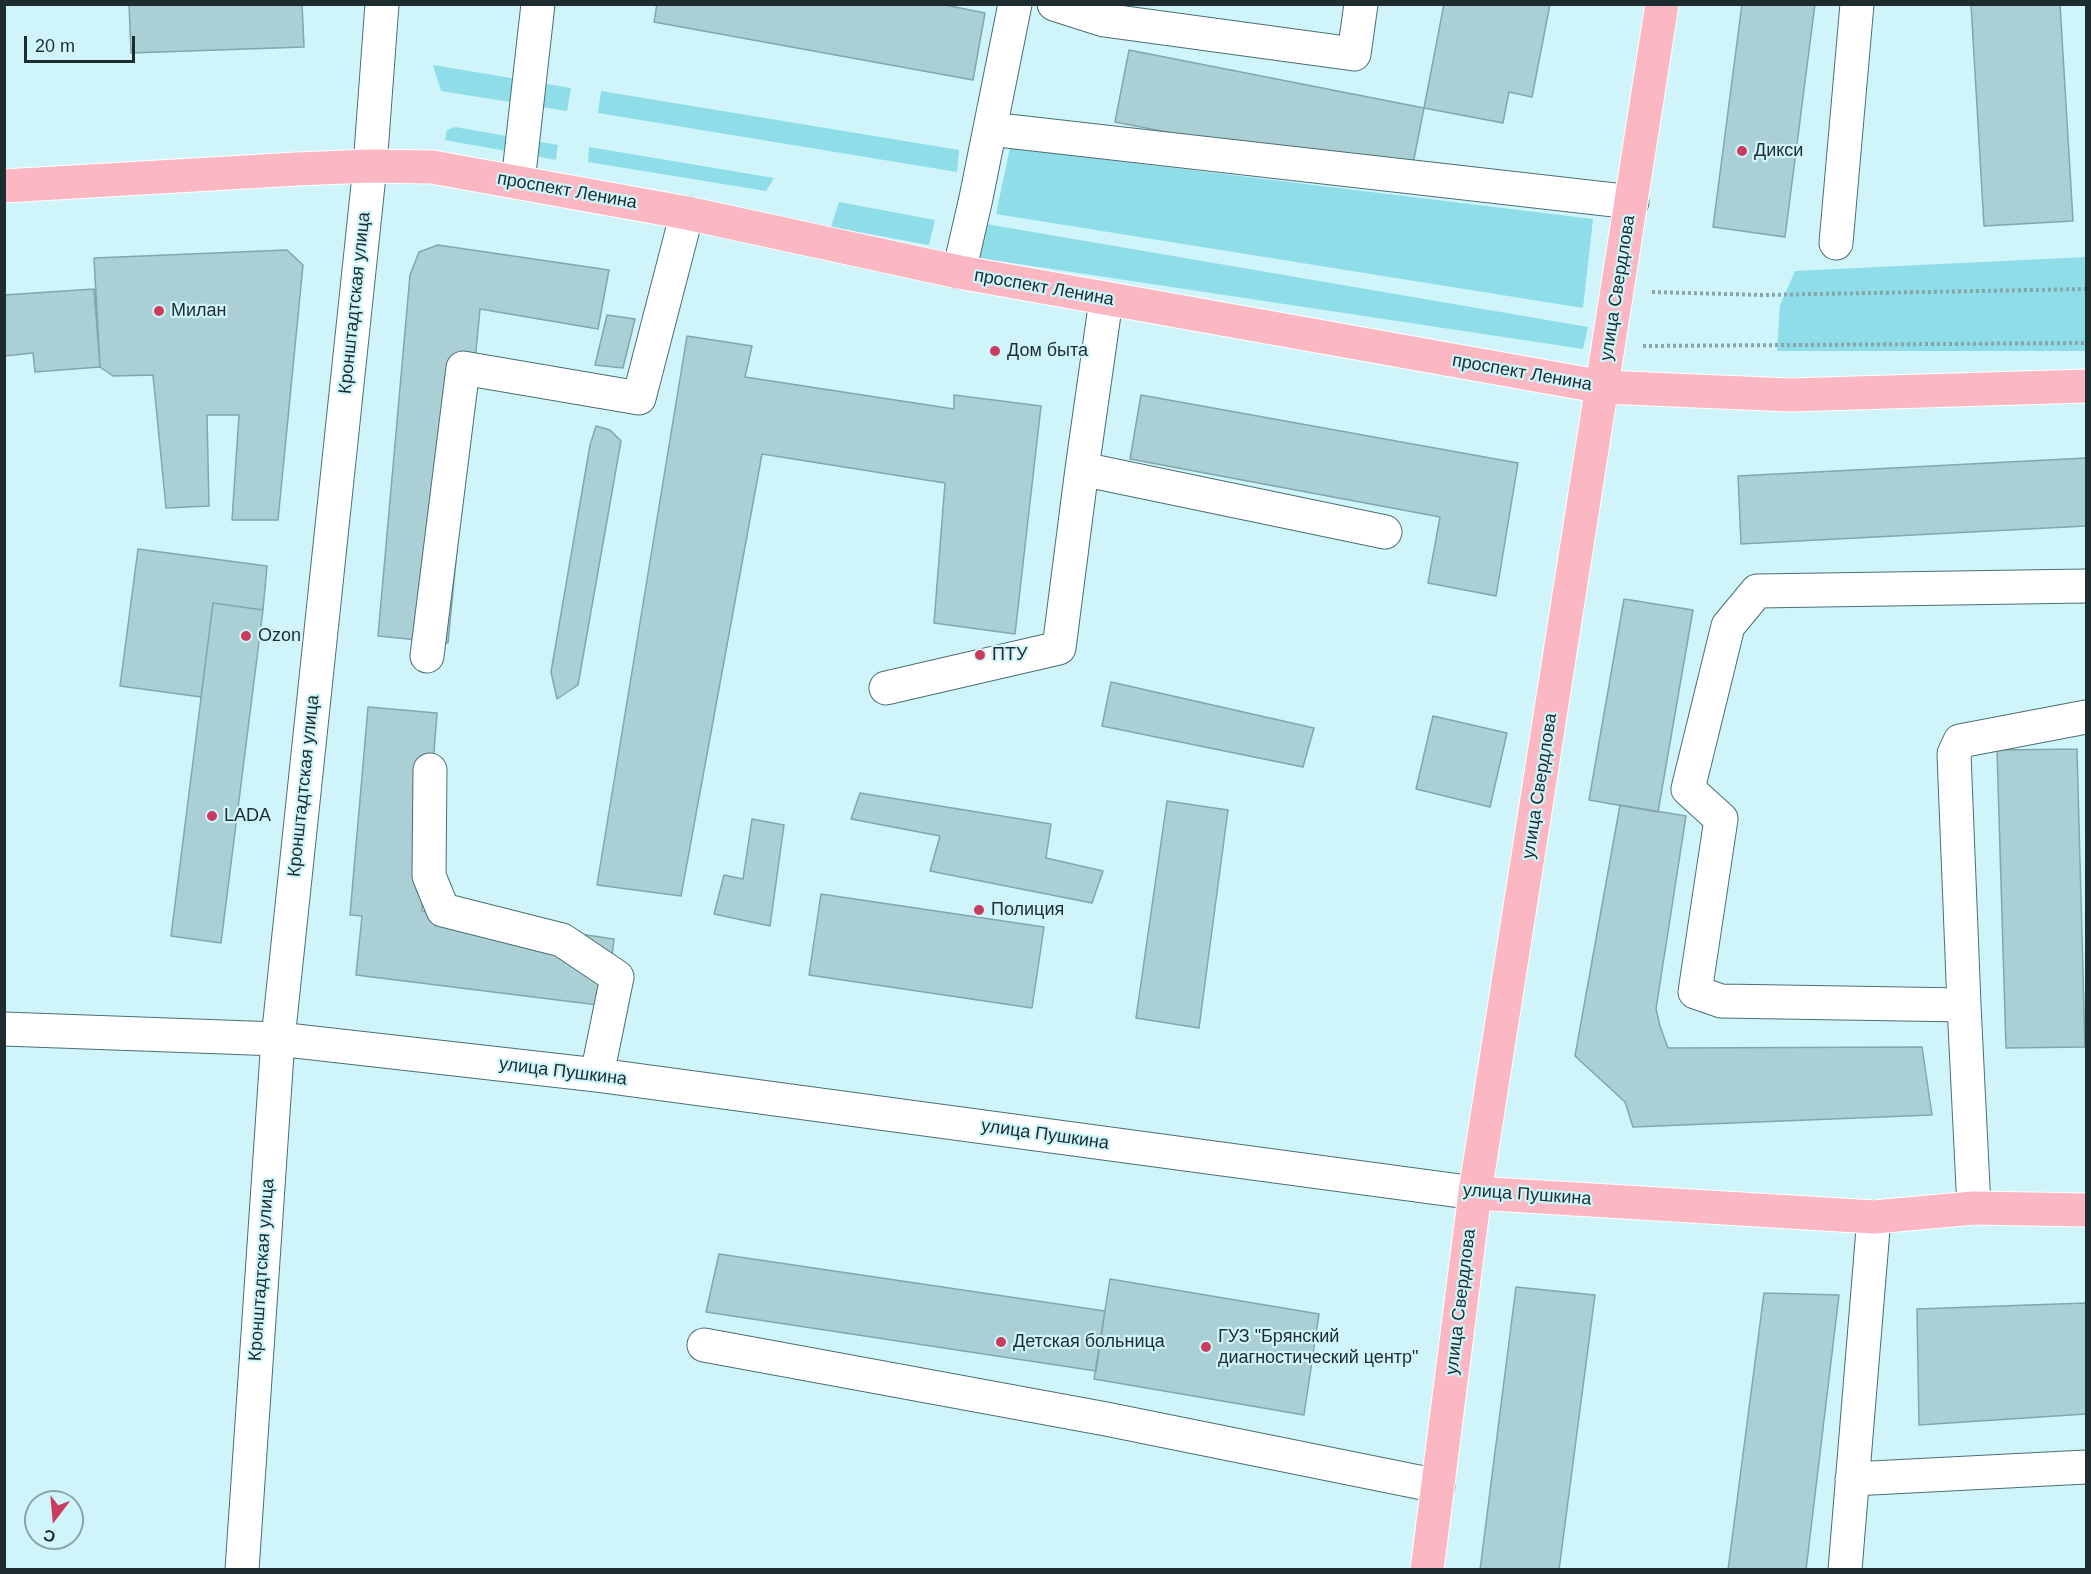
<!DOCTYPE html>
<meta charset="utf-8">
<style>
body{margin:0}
#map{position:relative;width:2091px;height:1574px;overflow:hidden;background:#cff5fb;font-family:Arial,sans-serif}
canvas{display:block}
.frame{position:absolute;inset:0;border:6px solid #1d2c2e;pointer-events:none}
.north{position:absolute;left:24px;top:1490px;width:60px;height:60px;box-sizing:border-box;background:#cff5fb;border:2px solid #88a5a9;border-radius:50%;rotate:196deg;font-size:16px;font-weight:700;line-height:24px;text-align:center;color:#1d2c2e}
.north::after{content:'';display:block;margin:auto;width:21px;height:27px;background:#ca3b5e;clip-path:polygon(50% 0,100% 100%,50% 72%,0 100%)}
.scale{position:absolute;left:24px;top:36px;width:111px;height:27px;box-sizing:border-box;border:3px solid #1d2c2e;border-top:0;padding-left:8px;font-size:18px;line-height:21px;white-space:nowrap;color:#1d2c2e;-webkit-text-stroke:4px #cff5fb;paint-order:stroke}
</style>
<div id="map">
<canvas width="2091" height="1574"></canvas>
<div class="frame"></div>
<div class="north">С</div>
<div class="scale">20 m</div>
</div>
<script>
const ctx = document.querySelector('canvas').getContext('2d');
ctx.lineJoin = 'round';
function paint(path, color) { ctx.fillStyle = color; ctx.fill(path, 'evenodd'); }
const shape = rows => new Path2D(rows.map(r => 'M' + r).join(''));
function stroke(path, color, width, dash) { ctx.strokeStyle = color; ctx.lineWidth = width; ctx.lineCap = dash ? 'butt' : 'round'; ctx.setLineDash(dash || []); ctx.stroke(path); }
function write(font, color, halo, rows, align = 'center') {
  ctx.font = font + ' Arial,sans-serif'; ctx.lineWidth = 4.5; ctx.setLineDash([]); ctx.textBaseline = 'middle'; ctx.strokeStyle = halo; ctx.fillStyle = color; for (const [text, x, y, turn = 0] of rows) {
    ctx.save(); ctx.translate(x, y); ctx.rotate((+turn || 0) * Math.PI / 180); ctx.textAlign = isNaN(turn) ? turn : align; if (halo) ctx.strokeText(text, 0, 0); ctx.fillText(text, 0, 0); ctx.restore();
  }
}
const green = shape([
 [433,65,571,88,567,111,441,91],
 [601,91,959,150,957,172,598,113],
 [455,127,558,145,556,160,445,140,447,130],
 [589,147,774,178,766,191,588,162],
 [1010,148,1593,219,1583,308,996,214],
 [839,202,935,220,929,245,831,227],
 [986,224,1588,327,1583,349,979,258],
 [2086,257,2086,351,1777,351,1780,305,1795,271]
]);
const building = shape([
 [129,4,302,4,304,47,131,53,129,4],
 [657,4,940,4,985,13,973,80,654,22,657,4],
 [1444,4,1550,4,1532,97,1509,92,1503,123,1424,108,1444,4],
 [1742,4,1815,4,1785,237,1713,227,1742,4],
 [1971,4,2060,4,2073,221,1984,226,1971,4],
 [1129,50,1424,108,1410,179,1115,122,1129,50],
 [438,245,609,270,598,329,480,309,448,643,378,636,410,275,419,252,438,245],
 [287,250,303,265,278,520,232,520,239,415,207,415,209,506,166,508,153,375,113,376,100,367,94,258,287,250],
 [94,289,100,367,35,372,33,353,4,356,4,295,94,289],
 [607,315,635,319,623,368,595,365,607,315],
 [687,336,752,346,745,377,954,409,954,395,1041,406,1015,634,934,623,945,483,762,454,681,896,597,885,687,336],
 [1141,395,1518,463,1496,596,1428,583,1440,517,1130,459,1141,395],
 [596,426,610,430,621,441,578,685,557,699,551,672,590,445,596,426],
 [2086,458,2086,526,1741,544,1738,476,2086,458],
 [138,549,267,566,263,610,213,603,201,697,120,686,138,549],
 [1624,599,1693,610,1658,812,1589,800,1624,599],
 [213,603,263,610,221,943,171,936,213,603],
 [1111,682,1314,728,1303,767,1102,726,1111,682],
 [368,707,437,713,422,911,614,939,606,1006,356,975,362,916,350,915,368,707],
 [1433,716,1507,733,1490,807,1416,789,1433,716],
 [2077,749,2085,1047,2006,1048,1997,750,2077,749],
 [860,793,1051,824,1046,858,1103,871,1092,903,930,871,940,836,851,819,860,793],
 [1167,801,1228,810,1199,1028,1136,1018,1167,801],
 [1620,805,1686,816,1656,1009,1660,1026,1668,1048,1922,1047,1932,1115,1633,1127,1625,1102,1575,1056,1620,805],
 [752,819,784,825,770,926,714,914,724,875,743,879,752,819],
 [821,894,1044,927,1032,1008,809,975,821,894],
 [719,1254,1105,1311,1096,1371,706,1312,719,1254],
 [1110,1279,1319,1314,1304,1415,1094,1379,1110,1279],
 [1516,1287,1595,1295,1559,1570,1480,1570,1516,1287],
 [1764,1293,1839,1295,1806,1570,1728,1570,1764,1293],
 [2086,1303,2086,1414,1919,1425,1917,1309,2086,1303]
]);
const path = shape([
 [1652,292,1763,295,2086,289],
 [1643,346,2086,343]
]);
const minor = shape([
 [1054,4,1104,20,1354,54,1361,4],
 [990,129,1632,202],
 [518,182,538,4],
 [1836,243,1857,4],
 [959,272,976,198,1015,4],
 [1082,469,1385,532],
 [2086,586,1757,591,1728,626,1688,789,1721,819,1695,992,1721,1001,1964,1005,1954,754,1960,741,2086,717],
 [427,656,463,368,639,398,687,213],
 [886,688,1059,648,1082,469,1106,300],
 [430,770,429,876,443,910,562,940,617,977,597,1075],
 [1964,1005,1974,1208],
 [4,1029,278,1039,597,1075,1475,1193],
 [704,1345,1106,1419,1438,1486],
 [1852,1479,2086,1467],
 [242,1570,278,1039,370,166,382,4],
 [1845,1570,1874,1217]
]);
const major = shape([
 [4,186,297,169,370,166,432,167,687,213,959,272,1603,387,1790,395,2086,386],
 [1475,1193,1874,1217,1974,1208,2086,1210],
 [1427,1570,1475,1193,1662,4]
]);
const markers = [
 [1742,151,6,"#ca3b5e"],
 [159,311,6,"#ca3b5e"],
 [995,351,6,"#ca3b5e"],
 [246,636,6,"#ca3b5e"],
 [980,655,6,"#ca3b5e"],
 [212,816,6,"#ca3b5e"],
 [979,910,6,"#ca3b5e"],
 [1001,1342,6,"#ca3b5e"],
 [1206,1347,6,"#ca3b5e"]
];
const poiNames = [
 ["Дикси",1754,151],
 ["Милан",171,311],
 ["Дом быта",1007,351],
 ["Ozon",258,636],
 ["ПТУ",992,655],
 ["LADA",224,816],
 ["Полиция",991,910],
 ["ГУЗ \"Брянский",1218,1337],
 ["диагностический центр\"",1218,1358],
 ["Детская больница",1013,1342]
];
const streetNames = [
 ["проспект Ленина",567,191,10],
 ["проспект Ленина",1044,288,10],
 ["улица Свердлова",1618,288,-81],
 ["Кронштадтская улица",355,303,-84],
 ["проспект Ленина",1522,373,10],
 ["Кронштадтская улица",304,786,-84],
 ["улица Свердлова",1540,786,-81],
 ["улица Пушкина",563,1072,7],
 ["улица Пушкина",1045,1135,8],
 ["улица Пушкина",1527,1195,4],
 ["Кронштадтская улица",262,1270,-86],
 ["улица Свердлова",1461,1302,-83]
];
paint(green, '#8edde9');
paint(building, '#aacfd4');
stroke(building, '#82a6ab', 1.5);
stroke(minor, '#4b6e73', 35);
stroke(major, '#fff', 35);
stroke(path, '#88a5a9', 4, [3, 3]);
stroke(minor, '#fff', 33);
stroke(major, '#fbb7c2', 33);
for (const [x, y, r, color] of markers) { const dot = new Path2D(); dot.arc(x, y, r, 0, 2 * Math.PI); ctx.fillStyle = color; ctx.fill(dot); stroke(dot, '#cff5fb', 2); }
write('18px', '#1d2c2e', '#cff5fb', poiNames, 'left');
write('18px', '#1d2c2e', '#cff5fb', streetNames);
</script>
